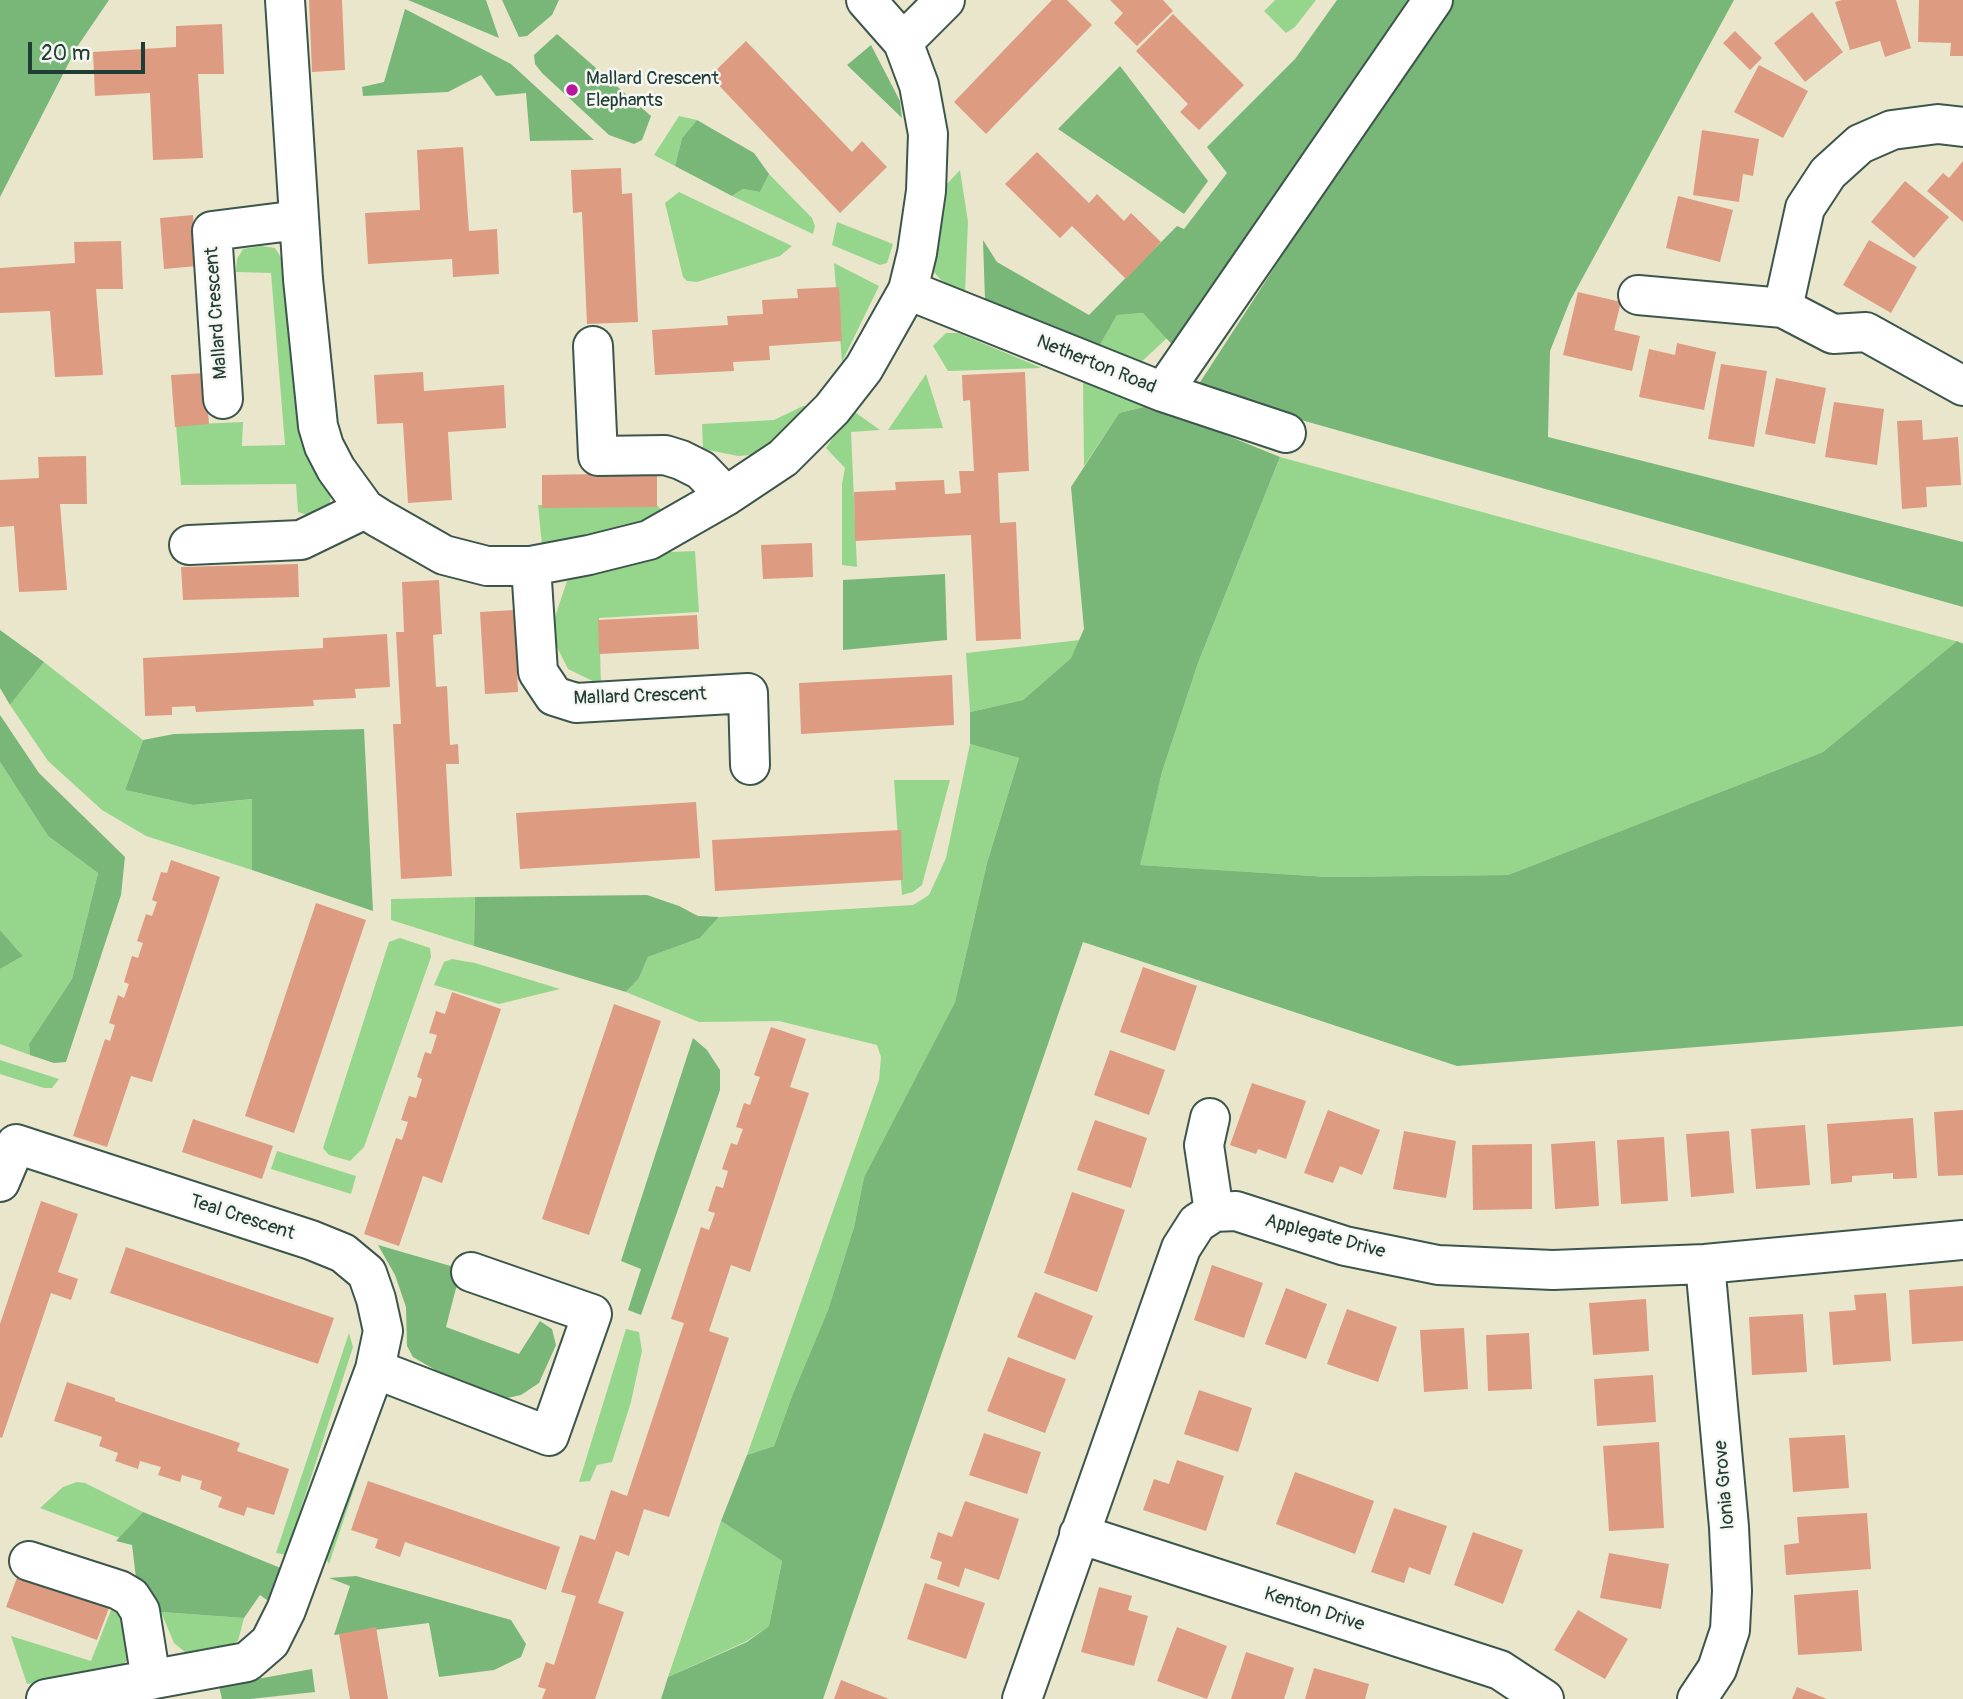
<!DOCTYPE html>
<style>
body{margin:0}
#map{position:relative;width:1963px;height:1699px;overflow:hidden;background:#eae6cc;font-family:Pangolin,sans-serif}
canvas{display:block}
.scale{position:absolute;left:28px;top:42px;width:117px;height:32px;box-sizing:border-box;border:4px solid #1f3d34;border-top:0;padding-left:9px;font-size:21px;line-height:24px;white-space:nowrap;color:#1f3d34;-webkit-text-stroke:5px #f6f6f2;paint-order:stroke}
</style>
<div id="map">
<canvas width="1963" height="1699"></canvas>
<div class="scale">20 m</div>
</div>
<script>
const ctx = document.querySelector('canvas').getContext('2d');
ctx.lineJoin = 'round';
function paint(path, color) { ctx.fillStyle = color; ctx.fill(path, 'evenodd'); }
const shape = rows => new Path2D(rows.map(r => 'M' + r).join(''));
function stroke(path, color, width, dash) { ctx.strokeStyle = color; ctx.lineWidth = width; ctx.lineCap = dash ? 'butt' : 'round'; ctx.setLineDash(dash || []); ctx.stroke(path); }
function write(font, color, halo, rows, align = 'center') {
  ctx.font = font + ' Pangolin,sans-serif'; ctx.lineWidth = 5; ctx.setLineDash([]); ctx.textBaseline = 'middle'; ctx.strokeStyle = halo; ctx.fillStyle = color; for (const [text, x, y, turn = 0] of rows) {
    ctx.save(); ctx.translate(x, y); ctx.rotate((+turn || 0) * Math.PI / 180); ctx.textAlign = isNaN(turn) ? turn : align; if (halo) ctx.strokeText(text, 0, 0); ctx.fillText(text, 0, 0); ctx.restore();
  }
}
const green = shape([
 [1275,0,1316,0,1295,27,1286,33,1264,11],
 [679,116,697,120,682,138,675,166,654,155],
 [960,170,968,222,965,293,941,280,932,270,945,186],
 [769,174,812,218,815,226,813,234,732,196,743,189,760,192],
 [679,192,792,246,780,256,697,282,687,281,683,277,665,203],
 [837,222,893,244,887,263,880,265,832,245],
 [261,246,275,248,283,261,299,424,331,496,328,511,314,517,298,512,296,484,181,485,176,425,243,422,242,446,285,445,271,273,236,272,237,259,243,249],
 [834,263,879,286,842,362],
 [1143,313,1167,338,1137,366,1097,350,1117,315],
 [946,333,958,333,1042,368,948,371,933,346],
 [926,374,943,428,888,430],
 [1083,378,1152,405,1119,413,1084,466],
 [803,406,809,406,762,454,738,456,703,449,702,424,774,420],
 [852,410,880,430,851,432,857,567,842,565,842,484,845,468,826,448],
 [1280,457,1963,643,1963,644,1957,641,1823,752,1508,875,1328,877,1139,865,1162,772,1198,663],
 [656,504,665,514,593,535,542,545,538,505],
 [695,551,699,612,599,618,601,685,568,669,553,639,555,617,567,581,670,552],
 [1080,640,1071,658,1023,700,970,712,966,653],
 [44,662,143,740,125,790,193,805,253,799,252,870,146,836,102,810,48,761,10,705],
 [970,744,1019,758,987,863,955,1002,864,1177,854,1227,828,1310,792,1396,774,1446,747,1455,879,1080,881,1057,877,1045,779,1021,699,1022,626,992,639,978,648,957,700,938,719,917,913,905,929,895,946,858],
 [0,762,48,836,98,873,72,979,29,1044,30,1055,0,1044,0,969,23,956,0,930],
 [894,780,950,780,922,885,913,892,902,895],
 [475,897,474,946,391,920,391,899],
 [400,938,430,948,431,957,364,1147,350,1161,329,1155,323,1148,389,942],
 [452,959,475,963,560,989,499,1004,434,985,444,962],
 [0,1060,59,1079,52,1088,44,1088,0,1074],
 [277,1151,356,1176,351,1194,271,1169],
 [626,1329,639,1332,642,1351,631,1402,612,1462,597,1465,590,1481,579,1482],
 [349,1333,353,1347,286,1555,276,1553],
 [384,1399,329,1564,324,1554],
 [77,1482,85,1483,143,1512,120,1538,40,1508,63,1487],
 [721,1521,782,1561,769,1626,747,1641,668,1677],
 [111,1610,128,1620,135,1652,123,1665,27,1684,11,1636,91,1661],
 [161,1612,244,1618,238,1641,210,1653,185,1652,174,1643]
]);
const forest = shape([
 [0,0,109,0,77,47,0,197],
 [408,0,486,0,499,38],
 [502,0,559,0,552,15,527,36,519,37],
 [1337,0,1412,0,1178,351,1143,313,1117,315,1097,350,985,300,983,240,997,262,1089,315,1177,226,1184,229,1227,173,1207,147,1295,59],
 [1448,0,1734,0,1570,301,1550,351,1548,437,1963,542,1963,607,1195,390],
 [405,9,511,64,594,140,530,141,526,93,496,96,481,75,448,92,363,96,362,87,384,82],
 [557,34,651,116,642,140,634,144,609,135,542,73,535,64,534,55],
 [871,45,900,101,902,118,847,65],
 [1120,66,1208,181,1184,214,1058,129],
 [697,120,754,153,769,174,760,192,743,189,732,196,675,166,682,138],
 [1152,405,1280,457,1198,663,1162,772,1140,865,1328,877,1508,875,1823,752,1957,641,1963,644,1963,1026,1457,1066,1083,942,823,1699,661,1699,668,1677,747,1642,769,1626,782,1561,721,1521,747,1455,774,1446,792,1396,828,1310,854,1227,864,1177,955,1002,987,863,1019,758,970,744,970,712,1023,700,1071,658,1084,629,1071,487,1119,413],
 [945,574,947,640,843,650,843,580],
 [0,630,44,662,10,705,0,688],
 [0,715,39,773,125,857,121,895,66,1062,54,1063,30,1055,29,1044,72,979,98,873,48,836,0,762],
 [364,729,373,911,252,870,252,799,193,805,125,790,143,740,174,734],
 [647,895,679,906,698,916,719,917,700,938,648,957,639,978,626,992,474,946,475,897],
 [0,930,23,956,0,969],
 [693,1038,707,1050,720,1070,720,1090,641,1315,628,1310,641,1269,621,1261],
 [378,1245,461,1269,446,1327,519,1354,540,1321,552,1329,556,1345,539,1383,521,1395,503,1399,437,1371,413,1357,407,1346,406,1307,395,1275],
 [143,1512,283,1569,271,1603,260,1595,244,1618,161,1612,136,1578,132,1545,116,1541],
 [356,1576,511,1620,526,1644,521,1657,494,1670,439,1677,429,1623,334,1635,350,1586,329,1578],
 [312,1669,315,1692,250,1699,222,1699,219,1686]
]);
const building = shape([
 [309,0,342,0,345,70,312,72],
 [1052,0,1067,0,1092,25,986,134,954,102],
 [1110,0,1163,0,1173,11,1137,46,1114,23,1123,13],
 [1842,0,1896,0,1911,48,1885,57,1880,41,1850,50,1835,2],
 [1919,0,1963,0,1963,56,1950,56,1951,43,1918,42],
 [1812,12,1843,52,1805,82,1774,43],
 [1173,14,1244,85,1199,130,1180,112,1188,104,1136,51],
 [222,24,224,74,198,74,203,158,153,160,150,93,95,96,93,52,176,47,176,26],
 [1735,31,1762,58,1750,70,1723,43],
 [746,41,852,152,862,141,887,167,840,213,710,76],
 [1759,65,1808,91,1783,138,1734,112],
 [1702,130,1759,139,1753,176,1743,174,1739,202,1693,195],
 [463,147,469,231,497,229,499,274,453,277,452,259,368,264,365,213,420,210,417,150],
 [1037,152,1089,203,1097,194,1124,221,1131,213,1161,242,1126,279,1072,226,1060,238,1005,184],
 [1963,161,1963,222,1927,191,1943,173,1949,178],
 [621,168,622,194,632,193,638,322,587,324,582,212,573,213,571,170],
 [1905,181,1949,217,1914,258,1871,222],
 [1678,196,1733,210,1720,262,1666,248],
 [193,215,197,266,164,269,160,218],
 [1869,240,1917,267,1891,313,1843,285],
 [121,241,123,289,96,289,103,375,55,377,50,311,0,313,0,268,75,263,74,242],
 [839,287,842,341,769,346,770,360,733,362,734,371,655,375,652,330,728,325,727,316,763,314,762,300,798,298,797,289],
 [1578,292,1621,302,1614,330,1640,336,1632,371,1563,355],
 [1677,343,1716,352,1704,410,1639,397,1649,349,1675,355],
 [1721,364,1767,371,1754,447,1708,439],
 [423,372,424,391,504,385,506,428,448,432,452,500,408,503,403,423,377,424,374,375],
 [1025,372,1029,471,998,473,1000,523,1016,522,1021,639,976,641,971,535,855,541,854,492,896,490,895,482,944,480,945,494,961,493,959,471,974,471,970,400,963,401,962,375],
 [205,373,209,424,175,427,171,375],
 [1776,378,1826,388,1815,444,1765,434],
 [1834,402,1884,409,1877,465,1825,457],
 [1922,420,1923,440,1958,437,1961,485,1926,487,1927,507,1902,509,1897,421],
 [86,456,87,504,60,504,67,590,19,592,14,526,0,527,0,480,39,478,38,457],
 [657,473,657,507,542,508,542,475],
 [812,543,813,577,763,579,761,545],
 [298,564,299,597,183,600,181,567],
 [439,580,442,634,433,635,436,687,447,686,450,745,458,744,459,764,446,764,452,876,401,879,393,724,401,724,396,632,404,632,402,582],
 [514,610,518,692,485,694,480,612],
 [697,615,699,649,599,654,598,620],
 [387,634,390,687,355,689,356,698,313,700,314,706,196,712,195,706,172,707,172,715,145,716,143,658,323,648,323,638],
 [952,675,954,725,801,734,799,683],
 [696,802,700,858,520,869,516,813],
 [901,830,903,880,715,891,712,840],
 [171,860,220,877,152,1082,131,1076,107,1147,73,1136,105,1039,110,1041,115,1025,109,1023,118,995,124,998,129,984,124,982,132,956,138,958,143,943,137,941,146,914,152,916,157,902,152,900,161,872,167,873],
 [316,903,366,920,294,1133,245,1116],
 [1143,967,1197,986,1175,1051,1120,1032],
 [452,992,501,1009,442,1183,423,1176,399,1246,364,1234,396,1138,402,1140,408,1122,401,1120,409,1096,416,1098,422,1079,417,1077,425,1052,431,1054,437,1035,429,1033,436,1011,445,1014],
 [614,1004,661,1021,589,1235,542,1219],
 [771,1027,806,1039,790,1087,809,1093,750,1272,731,1265,709,1331,729,1338,669,1517,644,1509,629,1556,616,1551,598,1603,624,1612,595,1699,542,1699,546,1689,538,1687,542,1674,546,1662,554,1665,576,1596,561,1592,580,1535,595,1540,611,1490,627,1496,684,1323,671,1319,701,1227,709,1230,715,1213,708,1211,716,1186,723,1188,728,1171,722,1169,731,1143,737,1145,743,1129,736,1127,744,1103,750,1105,760,1077,754,1075],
 [1110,1050,1165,1070,1149,1115,1094,1095],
 [1252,1083,1306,1101,1286,1159,1258,1149,1256,1154,1230,1145],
 [1328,1110,1380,1130,1362,1175,1340,1166,1333,1183,1304,1173],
 [1963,1110,1963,1175,1938,1176,1934,1112],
 [1913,1118,1917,1178,1893,1179,1893,1173,1852,1176,1852,1182,1831,1184,1827,1124],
 [193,1119,273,1146,262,1179,182,1152],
 [1095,1120,1147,1138,1131,1188,1077,1170],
 [1805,1125,1810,1185,1756,1189,1751,1129],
 [1404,1131,1456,1141,1446,1198,1393,1189],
 [1729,1131,1734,1193,1691,1197,1686,1134],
 [1664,1137,1668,1201,1621,1204,1617,1140],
 [1595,1141,1599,1206,1555,1209,1551,1144],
 [1532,1144,1532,1209,1473,1210,1472,1145],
 [1072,1192,1125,1210,1097,1292,1044,1273],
 [41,1201,78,1214,58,1272,78,1279,71,1300,51,1293,2,1438,0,1437,0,1324],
 [126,1247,334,1318,318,1364,110,1293],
 [1212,1265,1263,1283,1244,1338,1194,1320],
 [1963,1286,1963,1341,1912,1344,1909,1290],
 [1286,1288,1327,1304,1306,1359,1265,1344],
 [1035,1292,1093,1316,1075,1360,1017,1337],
 [1886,1293,1891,1361,1833,1365,1829,1312,1856,1310,1854,1295],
 [1646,1299,1649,1351,1593,1355,1589,1303],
 [1347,1309,1397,1327,1378,1382,1327,1364],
 [1803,1314,1807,1372,1752,1375,1749,1317],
 [1464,1328,1468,1389,1424,1392,1420,1330],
 [1529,1333,1532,1389,1488,1391,1486,1335],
 [1008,1357,1066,1379,1045,1433,987,1411],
 [1653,1375,1656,1422,1597,1426,1594,1379],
 [67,1382,115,1398,115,1401,240,1443,237,1451,289,1469,274,1515,247,1507,244,1516,218,1507,222,1497,200,1489,202,1481,182,1475,180,1482,158,1475,161,1467,140,1461,138,1469,115,1461,118,1453,99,1446,102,1437,54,1421],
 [1199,1390,1252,1408,1238,1452,1184,1434],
 [984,1433,1041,1452,1027,1494,969,1475],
 [1845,1435,1849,1488,1793,1492,1789,1438],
 [1659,1442,1664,1528,1609,1531,1603,1446],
 [1177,1460,1224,1476,1206,1531,1143,1510,1154,1479,1169,1484],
 [1295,1472,1374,1501,1355,1554,1276,1524],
 [368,1481,560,1547,546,1590,405,1542,400,1557,375,1548,378,1539,351,1530],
 [965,1501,1019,1519,999,1580,965,1568,959,1587,937,1579,942,1562,930,1558,938,1532,952,1537],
 [1394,1508,1447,1526,1430,1575,1409,1567,1404,1583,1371,1572],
 [1867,1513,1871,1569,1786,1575,1784,1545,1799,1543,1797,1517],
 [1473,1532,1523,1550,1503,1604,1454,1585],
 [1609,1553,1669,1564,1661,1609,1600,1598],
 [18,1575,109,1608,97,1640,6,1607],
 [925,1583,985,1603,966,1659,907,1639],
 [1099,1587,1132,1596,1128,1610,1148,1616,1134,1666,1081,1652],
 [1858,1590,1862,1651,1798,1655,1794,1595],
 [1578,1610,1628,1639,1605,1679,1554,1650],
 [376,1627,388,1699,350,1699,339,1634],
 [1177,1627,1227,1646,1207,1699,1157,1681],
 [1246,1652,1294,1668,1284,1699,1231,1699],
 [1314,1668,1369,1684,1365,1699,1305,1699],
 [841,1680,889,1699,834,1699],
 [1797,1687,1827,1699,1792,1699]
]);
const minor = shape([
 [285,0,303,279,318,426,324,446,336,469,365,509,379,518,444,555,487,566,531,566,589,555,649,540,726,496,783,458,832,409,864,368,908,290,917,253,926,191,928,134,919,85,903,42,866,0],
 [903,42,945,0],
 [1963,127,1938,124,1892,130,1860,144,1828,173,1805,208,1783,308,1833,334,1866,332,1963,386],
 [908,290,1163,392,1286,433],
 [1638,295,1783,308],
 [593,346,598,456,665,455,681,460,701,470,726,496],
 [1163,392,1433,0],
 [223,399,212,231,299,220],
 [189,545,301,540,365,509],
 [531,566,538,672,554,696,576,703,748,693,750,765],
 [1210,1118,1204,1145,1214,1212],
 [0,1182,16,1144,311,1240,343,1253,367,1273,376,1299,383,1331,375,1369,286,1610,270,1642,247,1662,46,1699],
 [375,1369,549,1436,592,1314,471,1272],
 [1079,1534,1500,1670,1544,1699],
 [29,1561,119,1590,131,1597,140,1611,151,1680],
 [1022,1699,1181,1248,1197,1223,1214,1212,1236,1211,1345,1246,1438,1265,1553,1270,1705,1264,1963,1240],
 [1697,1699,1717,1669,1730,1630,1732,1591,1729,1527,1705,1264]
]);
const markers = [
 [572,90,7,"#b5179e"]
];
const poiNames = [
 ["Mallard Crescent",586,79],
 ["Elephants",586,101]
];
const streetNames = [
 ["Mallard Crescent",217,313,-94],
 ["Netherton Road",1096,365,22],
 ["Mallard Crescent",640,697,-2],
 ["Teal Crescent",242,1218,18],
 ["Applegate Drive",1325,1237,15],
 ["Ionia Grove",1725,1485,-95],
 ["Kenton Drive",1314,1610,18]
];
paint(green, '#96d68c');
paint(forest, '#78b778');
paint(building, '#dd9b82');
stroke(minor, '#3d564b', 42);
stroke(minor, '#fff', 38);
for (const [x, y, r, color] of markers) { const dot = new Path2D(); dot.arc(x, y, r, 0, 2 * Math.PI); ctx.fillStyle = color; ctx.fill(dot); stroke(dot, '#f6f6f2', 2.5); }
write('19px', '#1f3d34', '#f6f6f2', poiNames, 'left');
write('19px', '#1f3d34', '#f6f6f2', streetNames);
</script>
